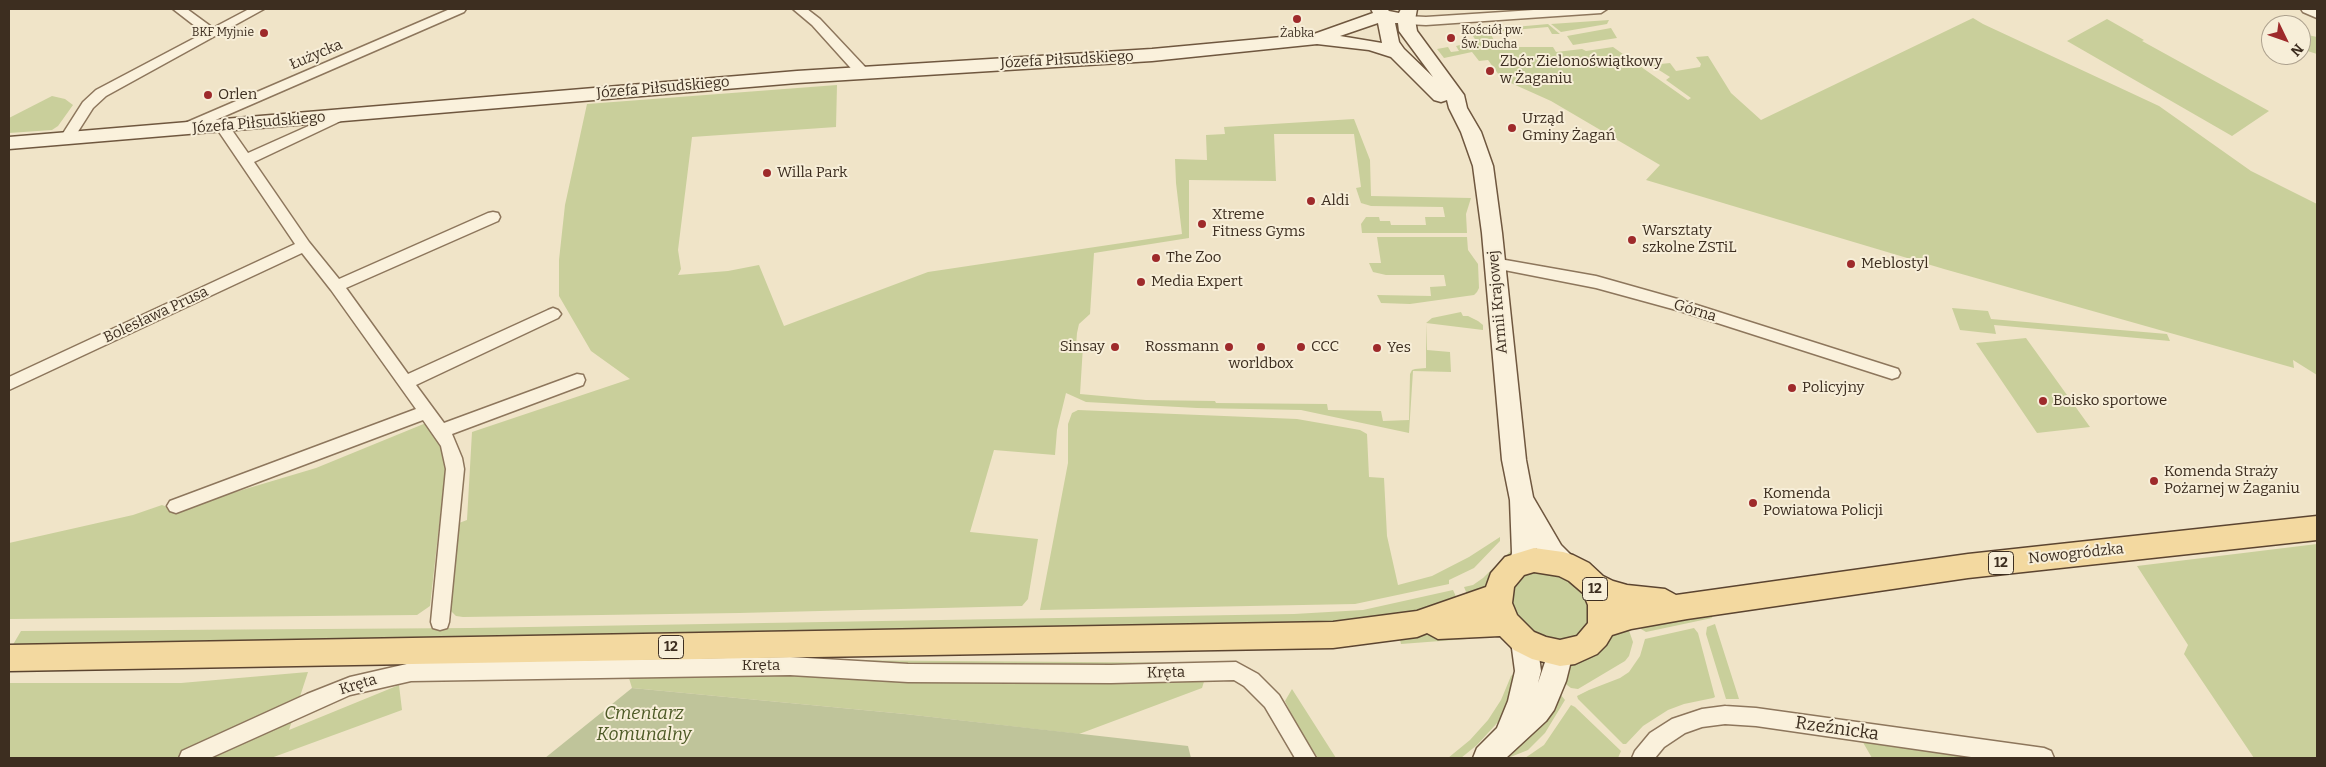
<!DOCTYPE html>
<meta charset="utf-8">
<style>
body{margin:0}
#map{position:relative;width:2326px;height:767px;overflow:hidden;background:#f0e4c8;font-family:Bitter,serif}
canvas{display:block}
.frame{position:absolute;inset:0;border:10px solid #3d2e20;pointer-events:none}
.north{position:absolute;left:2261px;top:15px;width:50px;height:50px;box-sizing:border-box;background:#f7eed8;border:1px solid #ada18e;border-radius:50%;rotate:132deg;font-size:14px;font-weight:700;line-height:20px;text-align:center;color:#3d2e20}
.north::after{content:'';display:block;margin:auto;width:18px;height:22px;background:#9e2a2b;clip-path:polygon(50% 0,100% 100%,50% 72%,0 100%)}
</style>
<div id="map">
<canvas width="2326" height="767"></canvas>
<div class="frame"></div>
<div class="north">N</div>
</div>
<script>
const ctx = document.querySelector('canvas').getContext('2d');
ctx.lineJoin = 'round';
function paint(path, color) { ctx.fillStyle = color; ctx.fill(path, 'evenodd'); }
const shape = rows => new Path2D(rows.map(r => 'M' + r).join(''));
function stroke(path, color, width, dash) { ctx.strokeStyle = color; ctx.lineWidth = width; ctx.lineCap = dash ? 'butt' : 'round'; ctx.setLineDash(dash || []); ctx.stroke(path); }
function write(font, color, halo, rows, align = 'center') {
  ctx.font = font + ' Bitter,serif'; ctx.lineWidth = 4; ctx.setLineDash([]); ctx.textBaseline = 'middle'; ctx.strokeStyle = halo; ctx.fillStyle = color; for (const [text, x, y, turn = 0] of rows) {
    ctx.save(); ctx.translate(x, y); ctx.rotate((+turn || 0) * Math.PI / 180); ctx.textAlign = isNaN(turn) ? turn : align; if (halo) ctx.strokeText(text, 0, 0); ctx.fillText(text, 0, 0); ctx.restore();
  }
}
const green = shape([
 [1973,18,1983,24,2159,106,2251,171,2317,204,2317,375,2293,360,2294,368,1944,269,1646,180,1660,165,1551,101,1502,79,1488,60,1479,61,1472,52,1444,58,1437,49,1448,47,1451,52,1459,51,1456,46,1476,41,1470,31,1548,24,1560,34,1552,34,1548,27,1490,32,1497,47,1553,47,1556,52,1582,49,1586,51,1613,47,1688,100,1691,98,1666,80,1670,77,1651,65,1670,63,1676,71,1700,67,1701,64,1696,57,1708,56,1731,93,1761,120],
 [2107,19,2144,40,2142,41,2269,111,2232,136,2067,41],
 [1609,20,1607,24,1561,32,1551,24],
 [1611,28,1617,38,1573,45,1567,36],
 [2303,34,2317,37,2317,54,2301,49,2301,35],
 [837,85,836,127,692,137,678,250,681,269,678,275,728,271,759,265,784,326,928,272,1182,234,1176,183,1175,159,1207,160,1206,135,1225,134,1224,127,1354,119,1370,160,1371,196,1471,198,1466,214,1467,233,1362,233,1361,224,1366,217,1379,217,1380,221,1390,221,1391,225,1426,225,1425,217,1445,217,1443,207,1371,206,1361,203,1356,188,1361,187,1354,134,1274,134,1276,181,1189,180,1189,238,1094,253,1090,314,1079,324,1077,333,1076,346,1083,346,1080,394,1146,400,1215,401,1216,403,1327,404,1328,410,1381,411,1383,421,1409,420,1410,374,1412,370,1415,369,1426,368,1426,323,1432,318,1461,312,1463,316,1468,316,1478,321,1483,325,1483,330,1426,323,1427,350,1450,352,1451,372,1413,371,1409,433,1301,410,1197,408,1086,402,1066,393,1057,430,1055,455,994,450,970,532,1038,539,1028,599,1022,606,739,613,463,617,456,616,449,609,448,598,459,523,467,520,472,432,630,379,591,351,559,296,559,260,565,205,587,104],
 [52,96,65,99,73,105,58,126,52,130,9,133,9,118],
 [1377,237,1467,237,1468,250,1478,264,1479,288,1477,292,1474,295,1410,304,1381,303,1377,295,1431,296,1430,287,1446,286,1444,275,1386,275,1373,272,1369,263,1381,263],
 [1952,308,1988,311,1991,319,2167,334,2170,341,1994,325,1996,334,1960,330],
 [2026,338,2090,427,2037,433,1976,343],
 [1078,410,1297,419,1360,430,1367,434,1369,477,1384,478,1387,536,1398,585,1432,576,1469,557,1500,537,1500,541,1474,568,1449,580,1449,584,1355,604,1040,610,1068,463,1068,424,1072,413],
 [426,423,447,455,430,606,417,615,9,619,9,543,133,515,162,505,175,510,316,468],
 [2317,544,2317,758,2254,758,2184,654,2188,645,2137,566],
 [1517,545,1517,548,1488,588,1469,599,1464,587,1473,585,1483,578],
 [1549,569,1586,591,1591,619,1581,634,1573,638,1551,640,1530,632,1511,607,1510,589,1521,575],
 [1453,590,1459,603,1400,616,1345,623,11,648,21,631,470,628,1294,614,1363,610],
 [1713,614,1712,618,1646,632,1641,629,1638,621],
 [1626,622,1633,642,1629,656,1625,661,1578,689,1571,688,1559,679,1569,661],
 [1715,624,1739,699,1726,699,1706,634,1707,627],
 [1694,628,1698,633,1715,697,1713,698,1684,704,1668,710,1643,726,1626,744,1623,744,1578,699,1577,696,1589,690,1620,678,1629,672,1640,656,1645,639],
 [1467,630,1469,636,1467,639,1401,644,1399,636],
 [817,660,1210,663,1202,688,1079,734,905,714,632,688,628,675],
 [308,672,289,730,399,685,402,710,271,758,9,758,9,683,181,683],
 [1515,673,1507,709,1498,722,1477,745,1461,758,1448,758,1470,740,1488,720,1501,700,1511,676],
 [1292,689,1336,758,1318,758,1298,728,1285,701],
 [1556,689,1565,700,1545,733,1528,750,1508,758,1523,743],
 [1571,705,1575,707,1621,751,1618,758,1525,758,1544,745],
 [1857,732,2040,758,1872,758]
]);
const cemetery = shape([
 [632,688,905,714,1188,746,1191,758,545,758]
]);
const street = shape([
 [173,9,187,9,213,28,249,9,264,9,106,96,93,108,72,141,62,141,60,138,83,102,96,90,204,33,173,9],
 [450,9,466,9,464,12,188,132,178,132,176,129,178,126,450,9],
 [793,9,807,9,820,19,867,69,869,72,867,75,857,75,812,25,793,9],
 [1549,9,1607,9,1601,13,1426,25,1406,24,1400,20,1406,16,1426,17,1549,9],
 [2301,9,2317,9,2317,18,2303,12,2301,9],
 [342,111,349,115,347,118,254,162,309,242,339,279,488,213,493,212,498,213,500,217,498,221,346,288,408,374,548,310,553,308,558,310,561,314,558,318,416,385,444,423,577,374,583,375,585,380,583,385,452,434,462,458,464,469,449,622,447,628,440,630,433,628,431,622,446,469,441,446,423,420,176,513,170,511,167,506,170,501,416,409,331,290,302,253,9,390,9,377,295,244,215,126,222,121,227,123,248,153,342,111],
 [1494,258,1596,276,1681,300,1898,369,1900,373,1898,377,1892,379,1680,311,1596,288,1489,267,1486,263,1489,259,1494,258],
 [790,657,908,664,1111,665,1236,662,1258,674,1279,695,1316,758,1295,758,1265,707,1244,686,1234,680,1111,683,908,682,790,675,411,681,350,695,210,758,179,758,182,751,307,694,350,677,411,663,790,657],
 [1725,706,1756,708,2044,748,2051,751,2054,758,1978,758,1756,726,1725,724,1702,727,1685,733,1664,747,1655,758,1632,758,1635,751,1650,733,1672,719,1702,709,1725,706]
]);
const secondary = shape([
 [1371,9,1387,9,1389,11,1399,13,1401,9,1417,9,1415,20,1417,31,1464,95,1467,108,1481,132,1493,166,1502,233,1526,460,1533,497,1561,545,1572,556,1576,564,1572,572,1563,575,1554,572,1543,561,1536,548,1530,571,1521,574,1512,571,1509,563,1512,553,1510,500,1502,460,1482,233,1473,166,1461,132,1449,108,1447,100,1441,102,1434,100,1391,57,1369,50,1317,44,1152,61,797,83,9,149,9,137,797,71,1152,49,1314,34,1373,13,1371,9],
 [1378,23,1382,43,1340,36,1378,23],
 [1395,23,1398,23,1399,31,1433,77,1404,49,1399,42,1395,23],
 [1524,629,1533,633,1537,641,1541,671,1538,683,1551,644,1560,641,1569,644,1573,653,1566,681,1554,710,1546,721,1506,758,1473,758,1477,748,1497,728,1508,701,1515,671,1511,641,1515,633,1524,629]
]);
const primary = shape([
 [2317,516,2317,540,1968,578,1687,619,1631,629,1612,635,1606,645,1597,654,1575,664,1560,666,1532,659,1514,650,1500,636,1438,639,1427,633,1417,637,1333,648,9,671,9,645,1333,622,1417,611,1486,587,1491,573,1505,557,1534,548,1563,552,1573,555,1589,563,1603,576,1613,581,1627,585,1665,589,1676,595,1968,554,2317,516],
 [1534,572,1559,576,1569,581,1583,593,1588,605,1588,623,1577,636,1560,640,1546,637,1534,632,1517,615,1512,603,1514,587,1524,575,1534,572]
]);
const markers = [
 [1297,19,5,"#9e2a2b"],
 [264,33,5,"#9e2a2b"],
 [1451,38,5,"#9e2a2b"],
 [1490,71,5,"#9e2a2b"],
 [208,95,5,"#9e2a2b"],
 [1512,128,5,"#9e2a2b"],
 [767,173,5,"#9e2a2b"],
 [1311,201,5,"#9e2a2b"],
 [1202,224,5,"#9e2a2b"],
 [1632,240,5,"#9e2a2b"],
 [1156,258,5,"#9e2a2b"],
 [1851,264,5,"#9e2a2b"],
 [1141,282,5,"#9e2a2b"],
 [1115,347,5,"#9e2a2b"],
 [1229,347,5,"#9e2a2b"],
 [1261,347,5,"#9e2a2b"],
 [1301,347,5,"#9e2a2b"],
 [1377,348,5,"#9e2a2b"],
 [1792,388,5,"#9e2a2b"],
 [2043,401,5,"#9e2a2b"],
 [2154,481,5,"#9e2a2b"],
 [1753,503,5,"#9e2a2b"]
];
const farPoinames = [
 ["Kościół pw.",1461,31],
 ["Św. Ducha",1461,45],
 ["BKF Myjnie",254,33,"right"],
 ["Żabka",1297,34,"center"]
];
const shields = [
 [2001,563,25],
 [1595,589,25],
 [671,647,25]
];
const shieldNames = [
 ["12",2001,563],
 ["12",1595,589],
 ["12",671,647]
];
const streetNames = [
 ["Łużycka",316,55,-23],
 ["Józefa Piłsudskiego",1067,60,-3],
 ["Józefa Piłsudskiego",663,88,-5],
 ["Józefa Piłsudskiego",259,123,-5],
 ["Armii Krajowej",1498,302,-95],
 ["Górna",1695,311,17],
 ["Bolesława Prusa",156,315,-25],
 ["Nowogródzka",2076,554,-6],
 ["Kręta",761,666],
 ["Kręta",1166,673,-1],
 ["Kręta",358,685,-17]
];
const poiNames = [
 ["Zbór Zielonoświątkowy",1500,62],
 ["w Żaganiu",1500,79],
 ["Orlen",218,95],
 ["Urząd",1522,119],
 ["Gminy Żagań",1522,136],
 ["Willa Park",777,173],
 ["Aldi",1321,201],
 ["Xtreme",1212,215],
 ["Fitness Gyms",1212,232],
 ["Warsztaty",1642,231],
 ["szkolne ZSTiL",1642,248],
 ["The Zoo",1166,258],
 ["Meblostyl",1861,264],
 ["Media Expert",1151,282],
 ["Sinsay",1105,347,"right"],
 ["Rossmann",1219,347,"right"],
 ["CCC",1311,347],
 ["Yes",1387,348],
 ["worldbox",1261,364,"center"],
 ["Policyjny",1802,388],
 ["Boisko sportowe",2053,401],
 ["Komenda Straży",2164,472],
 ["Pożarnej w Żaganiu",2164,489],
 ["Komenda",1763,494],
 ["Powiatowa Policji",1763,511]
];
const nearParknames = [
 ["Cmentarz",644,714],
 ["Komunalny",644,735]
];
const nearStreetnames = [
 ["Rzeźnicka",1837,729,8]
];
paint(green, '#c9cf9b');
paint(cemetery, '#bfc49a');
stroke(street, '#8d765c', 3);
stroke(secondary, '#6f573f', 3);
stroke(primary, '#5b4430', 3);
paint(street, '#faf1dc');
paint(secondary, '#faf1dc');
paint(primary, '#f3d9a0');
for (const [x, y, r, color] of markers) { const dot = new Path2D(); dot.arc(x, y, r, 0, 2 * Math.PI); ctx.fillStyle = color; ctx.fill(dot); stroke(dot, '#f7eed8', 2); }
write('12px', '#3d2e20', '#f7eed8', farPoinames, 'left');
for (const [x, y, w] of shields) { const box = new Path2D(); box.roundRect(x - w / 2, y - 11.5, w, 23, 4); ctx.fillStyle = '#f7eed8'; ctx.fill(box); stroke(box, '#3d2e20', 1); }
write('bold 14px', '#3d2e20', null, shieldNames);
write('15px', '#3d2e20', '#f7eed8', streetNames);
write('15px', '#3d2e20', '#f7eed8', poiNames, 'left');
write('italic 18px', '#4d5a26', '#f7eed8', nearParknames);
write('18px', '#3d2e20', '#f7eed8', nearStreetnames);
</script>
